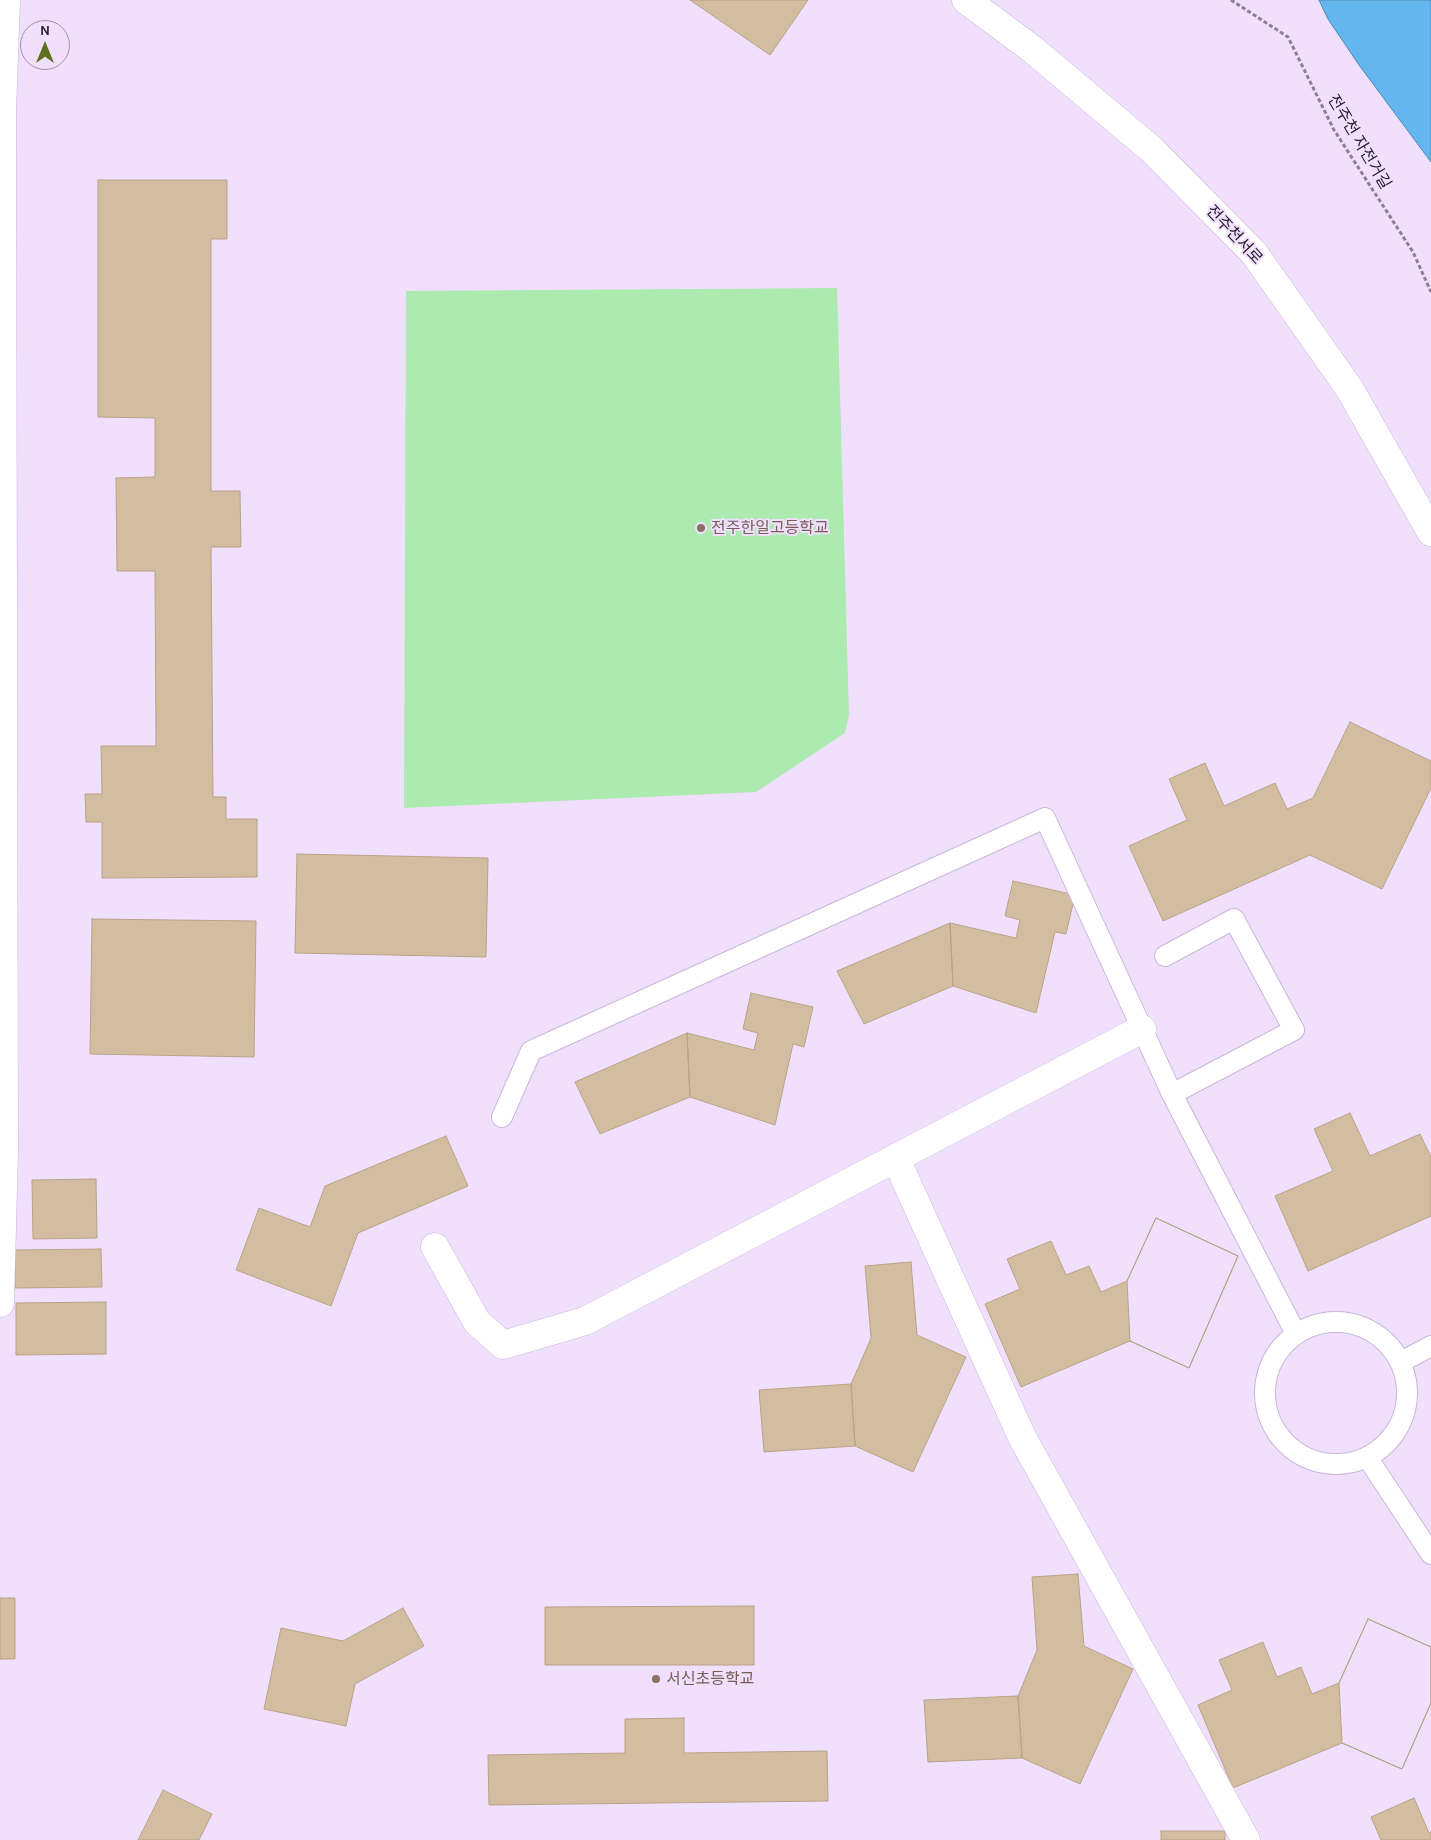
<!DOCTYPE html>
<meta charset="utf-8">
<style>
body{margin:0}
#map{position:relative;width:1431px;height:1840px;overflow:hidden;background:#f1dffe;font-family:Karla,sans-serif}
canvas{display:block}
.north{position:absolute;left:20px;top:20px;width:50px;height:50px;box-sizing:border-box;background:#f1dffe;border:1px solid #a193aa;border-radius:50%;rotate:0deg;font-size:14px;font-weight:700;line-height:20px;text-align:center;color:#28212d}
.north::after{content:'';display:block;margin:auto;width:18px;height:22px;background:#5f701d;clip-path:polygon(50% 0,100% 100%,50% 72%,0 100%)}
</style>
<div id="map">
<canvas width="1431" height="1840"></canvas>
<div class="north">N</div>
</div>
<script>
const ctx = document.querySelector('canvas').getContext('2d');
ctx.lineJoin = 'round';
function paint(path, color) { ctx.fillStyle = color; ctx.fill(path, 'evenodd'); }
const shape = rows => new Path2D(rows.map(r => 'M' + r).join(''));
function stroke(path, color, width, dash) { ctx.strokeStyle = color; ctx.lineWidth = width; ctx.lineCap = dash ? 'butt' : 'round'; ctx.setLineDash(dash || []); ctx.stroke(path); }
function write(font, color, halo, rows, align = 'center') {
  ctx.font = font + ' Karla,"Noto Sans KR",sans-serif'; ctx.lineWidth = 4; ctx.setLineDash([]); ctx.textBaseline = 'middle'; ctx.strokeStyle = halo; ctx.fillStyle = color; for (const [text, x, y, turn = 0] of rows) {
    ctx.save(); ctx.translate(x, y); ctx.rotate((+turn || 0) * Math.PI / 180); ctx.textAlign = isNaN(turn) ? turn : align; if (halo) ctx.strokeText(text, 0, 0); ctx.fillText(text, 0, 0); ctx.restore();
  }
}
const green = shape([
 [837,288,849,716,845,733,756,792,404,808,406,291]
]);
const water = shape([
 [1319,0,1431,0,1431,162,1359,65,1328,19,1319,0]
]);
const building = shape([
 [690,0,808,0,770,55,690,0],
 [98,180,227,180,227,239,211,239,211,491,240,491,241,547,211,547,213,797,226,797,226,819,257,819,257,877,102,878,102,822,86,822,85,794,102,794,101,746,156,746,155,571,117,571,116,478,155,477,155,418,98,417,98,180],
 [1350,722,1431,761,1431,788,1382,889,1310,855,1163,921,1129,846,1187,820,1169,779,1205,763,1224,806,1275,783,1287,809,1313,798,1350,722],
 [297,854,488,858,486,957,295,953,297,854],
 [1013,881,1075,895,1066,934,1055,932,1036,1013,953,986,950,923,1016,938,1020,920,1005,916,1013,881],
 [92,919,256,921,254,1057,90,1054,92,919],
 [950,923,953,986,864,1024,837,971,950,923],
 [751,993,813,1007,804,1047,793,1044,775,1125,690,1097,687,1033,754,1050,758,1033,743,1029,751,993],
 [687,1033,690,1097,600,1134,575,1082,687,1033],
 [1350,1113,1370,1156,1420,1134,1431,1157,1431,1216,1308,1271,1275,1196,1333,1171,1314,1129,1350,1113],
 [446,1136,468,1186,358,1233,331,1306,236,1270,259,1208,310,1227,325,1186,446,1136],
 [96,1179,97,1238,33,1239,32,1180,96,1179],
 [1156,1218,1238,1256,1189,1368,1130,1341,1021,1387,985,1304,1020,1289,1007,1259,1051,1241,1066,1275,1089,1266,1101,1292,1127,1281,1156,1218],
 [1156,1218,1238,1256,1189,1368,1130,1341,1127,1281,1156,1218],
 [101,1249,102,1287,15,1288,15,1250,101,1249],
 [911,1262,917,1335,966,1357,913,1472,855,1446,851,1384,871,1338,865,1266,911,1262],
 [106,1302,106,1354,16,1355,16,1303,106,1302],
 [851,1384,855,1446,764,1452,759,1390,851,1384],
 [1078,1574,1084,1646,1133,1669,1080,1784,1022,1758,1018,1696,1037,1650,1032,1577,1078,1574],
 [0,1598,15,1598,15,1659,0,1659,0,1598],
 [754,1606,754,1665,545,1665,545,1607,754,1606],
 [403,1608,424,1646,355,1684,346,1726,264,1709,281,1628,343,1641,403,1608],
 [1368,1619,1431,1647,1431,1703,1402,1769,1342,1743,1233,1788,1198,1705,1232,1690,1219,1660,1263,1642,1277,1677,1301,1667,1312,1694,1339,1683,1368,1619],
 [1368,1619,1431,1647,1431,1703,1402,1769,1342,1743,1339,1683,1368,1619],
 [1018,1696,1022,1758,928,1762,924,1700,1018,1696],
 [684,1718,684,1753,827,1751,828,1801,489,1805,488,1755,625,1753,625,1719,684,1718],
 [163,1790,212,1814,199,1840,138,1840,163,1790],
 [1414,1798,1429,1833,1431,1832,1431,1840,1381,1840,1371,1817,1414,1798],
 [1161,1831,1225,1831,1225,1840,1161,1840,1161,1831]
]);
const path = shape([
 [1231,0,1288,37,1334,130,1413,252,1431,292]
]);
const lane = shape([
 [1165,956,1234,919,1294,1030,1172,1094],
 [502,1117,531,1051,1045,818,1172,1094,1296,1334],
 '1265 1393a71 71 0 1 1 142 0a71 71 0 1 1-142 0Z',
 [1401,1362,1431,1346],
 [1367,1457,1431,1554]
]);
const street = shape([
 [896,1159,1022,1437,1246,1840],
 [435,1247,477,1322,503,1345,585,1321,1142,1029],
 [0,1303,4,1151,2,111,6,0]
]);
const secondary = shape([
 [966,0,1032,49,1151,149,1254,253,1349,388,1431,532]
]);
const markers = [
 [701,528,5,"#8d6e63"],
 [656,1679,5,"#8d6e63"]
];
const streetNames = [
 ["전주천 자전거길",1359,142,59],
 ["전주천서로",1234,235,47]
];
const educationNames = [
 ["전주한일고등학교",711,528],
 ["서신초등학교",666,1679]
];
paint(green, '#aceab0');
paint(water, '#63b6ee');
stroke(water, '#5189b4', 1);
paint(building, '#d3bda1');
stroke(building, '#b8a387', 1);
stroke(lane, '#c9b8d6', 22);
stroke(street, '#c9b8d6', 29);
stroke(secondary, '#c9b8d6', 29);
stroke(path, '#8b7f94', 3, [4, 2.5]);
stroke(lane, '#fff', 20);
stroke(street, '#fff', 28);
stroke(secondary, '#fff', 28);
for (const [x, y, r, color] of markers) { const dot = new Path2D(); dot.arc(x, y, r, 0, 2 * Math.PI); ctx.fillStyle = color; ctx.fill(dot); stroke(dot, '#f1dffe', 2); }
write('16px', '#28212d', '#f1dffe', streetNames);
write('16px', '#785e54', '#f1dffe', educationNames, 'left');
</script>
